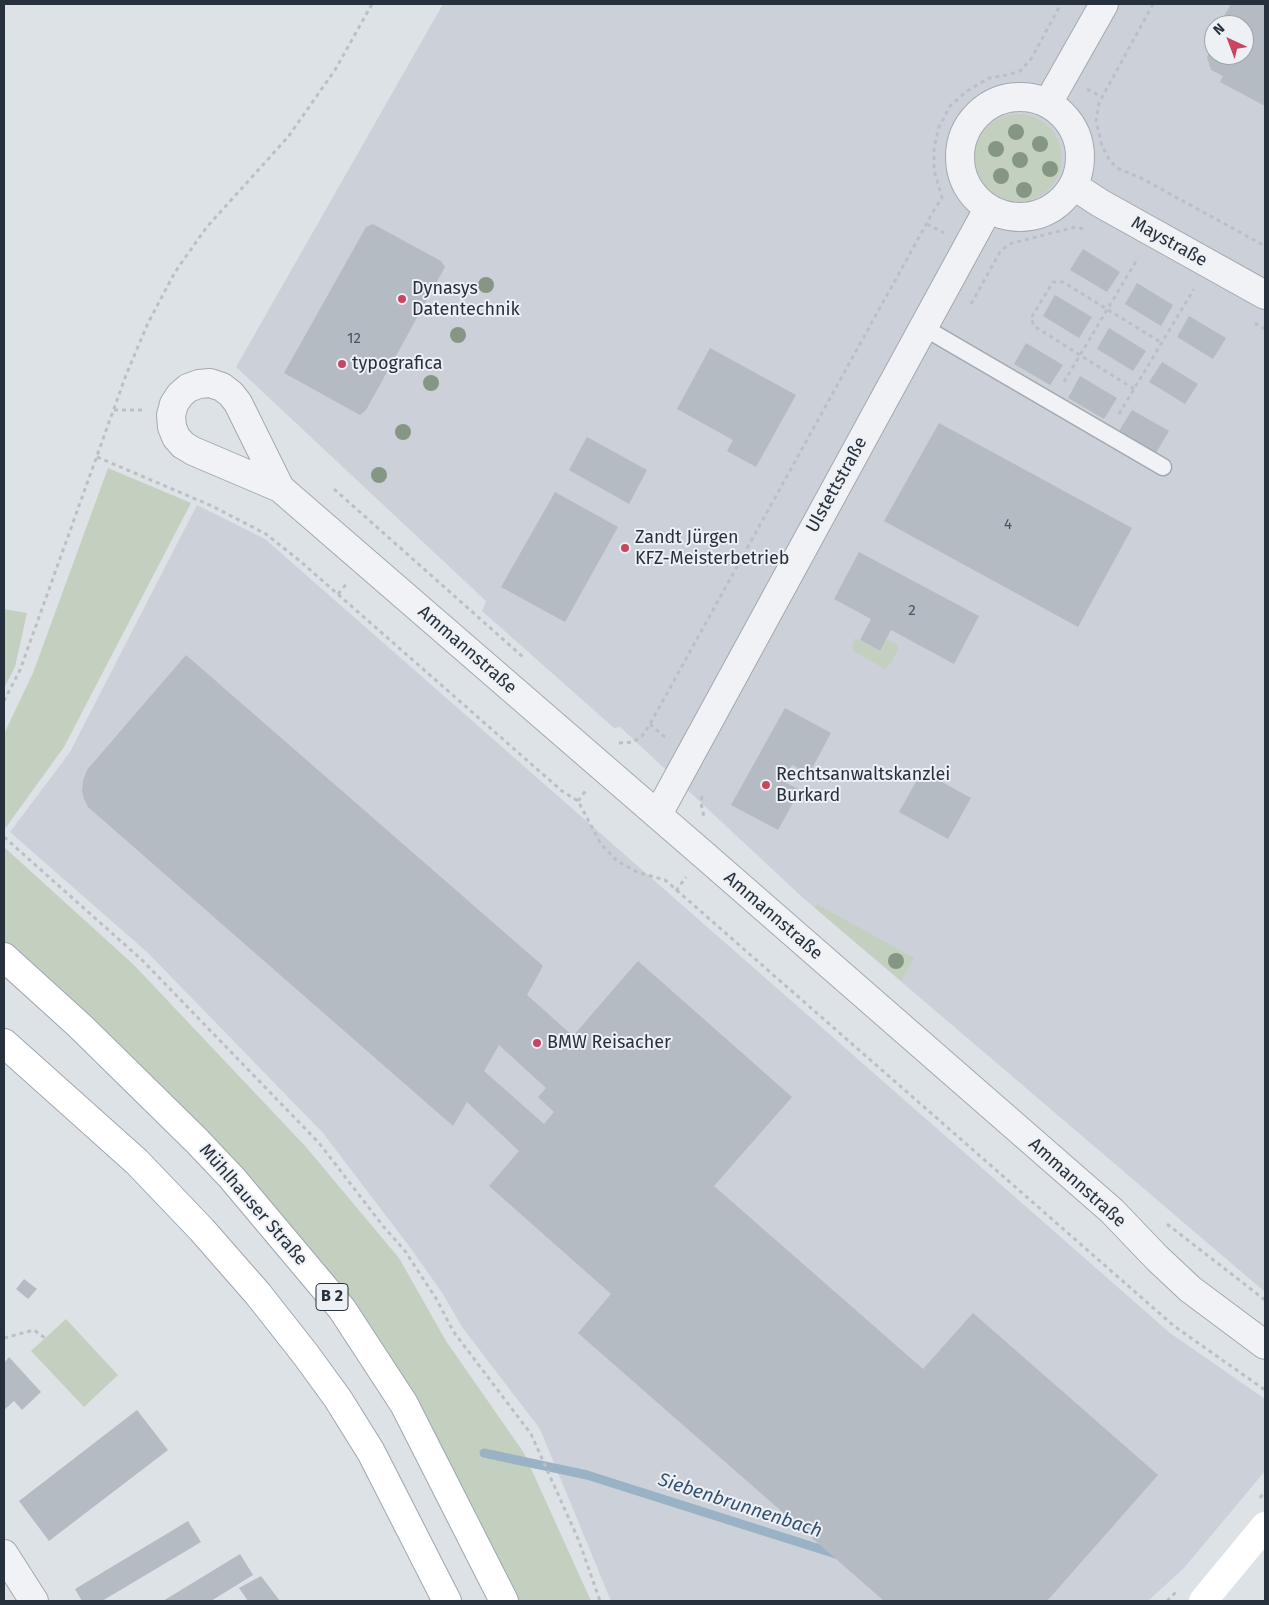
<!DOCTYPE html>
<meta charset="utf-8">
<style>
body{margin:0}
#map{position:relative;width:1269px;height:1605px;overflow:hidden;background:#dde2e7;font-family:"Fira Sans",sans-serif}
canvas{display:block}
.frame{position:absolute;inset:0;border:5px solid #27313d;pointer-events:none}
.north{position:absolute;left:1204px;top:15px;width:50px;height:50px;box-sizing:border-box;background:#edf0f4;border:1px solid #9ea4ab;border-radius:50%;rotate:317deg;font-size:14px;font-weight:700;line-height:20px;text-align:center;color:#27313d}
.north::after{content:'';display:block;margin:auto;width:18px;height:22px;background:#c94562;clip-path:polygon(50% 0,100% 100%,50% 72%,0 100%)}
</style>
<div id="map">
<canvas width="1269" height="1605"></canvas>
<div class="frame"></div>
<div class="north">N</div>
</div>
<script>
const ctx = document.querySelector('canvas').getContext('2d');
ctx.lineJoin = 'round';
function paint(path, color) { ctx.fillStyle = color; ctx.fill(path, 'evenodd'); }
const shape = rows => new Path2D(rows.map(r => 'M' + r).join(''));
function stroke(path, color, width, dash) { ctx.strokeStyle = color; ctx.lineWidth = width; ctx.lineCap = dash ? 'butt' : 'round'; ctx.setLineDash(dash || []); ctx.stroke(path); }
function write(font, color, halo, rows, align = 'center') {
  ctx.font = font + ' "Fira Sans",sans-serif'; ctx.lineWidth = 4; ctx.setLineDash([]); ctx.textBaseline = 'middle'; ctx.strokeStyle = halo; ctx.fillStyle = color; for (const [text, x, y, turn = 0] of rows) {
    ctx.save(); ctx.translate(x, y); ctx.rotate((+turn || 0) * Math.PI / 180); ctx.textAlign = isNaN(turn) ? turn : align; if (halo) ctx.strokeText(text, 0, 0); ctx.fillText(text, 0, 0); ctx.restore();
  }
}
const built = shape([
 [443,4,1265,4,1265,1292,802,897,620,727,614,728,482,611,486,601,236,367],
 [1214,25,1244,25,1244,55,1214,55],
 [197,505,265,539,1170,1333,1265,1399,1265,1471,1184,1568,1148,1601,611,1601,540,1429,462,1327,443,1294,409,1246,323,1133,148,953,10,832,70,752]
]);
const green = shape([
 '974 158a44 44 0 1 1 88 0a44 44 0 1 1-88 0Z',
 [108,468,191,503,64,747,4,830,4,734,33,673],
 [4,609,27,613,15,667,4,688],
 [855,638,880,652,887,639,897,645,898,649,891,663,885,669,853,651,852,645],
 [4,847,134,965,306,1147,399,1258,446,1341,524,1453,591,1601,512,1601,342,1309,4,957],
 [817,904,914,958,901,981,815,908],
 [66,1319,118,1375,84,1407,31,1351]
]);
const stream = shape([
 [484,1453,587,1475,839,1555]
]);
const building = shape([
 [1231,4,1262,4,1265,6,1265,106,1220,82,1223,76,1211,70,1207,57,1214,44,1214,55,1244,55,1244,25,1219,25],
 [373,224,441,261,445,267,366,410,360,415,284,373,366,227],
 [1083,249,1120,272,1107,292,1070,270],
 [1137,283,1173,305,1161,326,1125,304],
 [1055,295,1092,317,1079,338,1043,316],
 [1189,316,1226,338,1213,359,1177,337],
 [1109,328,1146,351,1133,371,1097,349],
 [1026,343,1063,365,1050,385,1014,364],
 [710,348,796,395,756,467,727,451,733,440,677,409],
 [1162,362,1198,384,1185,404,1149,382],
 [1080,376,1117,398,1104,419,1068,398],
 [1132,410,1169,431,1156,453,1119,431],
 [939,423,1132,528,1078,627,884,521],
 [587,437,647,470,629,504,569,470],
 [555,492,618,527,565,622,501,587],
 [859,552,979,616,954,664,891,630,880,651,860,640,871,619,834,599],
 [186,655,543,966,527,995,573,1036,638,961,792,1097,714,1186,923,1369,973,1313,1158,1475,1047,1601,884,1601,578,1333,611,1294,489,1186,519,1151,467,1102,453,1126,88,807,84,799,82,791,83,781,87,770],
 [499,1045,546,1088,538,1097,554,1112,544,1124,484,1071],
 [785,708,831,733,809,774,792,765,783,781,800,790,778,830,731,805],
 [922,771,971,798,948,839,899,812],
 [24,1279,37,1289,28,1299,16,1289],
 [9,1357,41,1392,22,1410,14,1401,4,1410,4,1363],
 [137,1410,168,1450,49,1541,19,1501],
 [188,1521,201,1542,102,1601,82,1601,75,1589],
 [240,1554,253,1575,211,1601,163,1601],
 [261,1576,280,1601,248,1601,239,1588]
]);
const path = shape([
 [1153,4,1099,103,1096,121,1102,146,1110,161,1119,169,1141,178,1265,246],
 [1087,89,1102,97],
 [927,224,944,233],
 [971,304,1000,252,1009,244,1075,227,1084,229],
 [1255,323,1265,329],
 [1064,382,1138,258],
 [1134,389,1034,326,1031,318,1053,282,1063,282,1162,343],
 [114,410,144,410],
 [1119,414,1194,289],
 [97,457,212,506,266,534,300,561,562,791,578,801,601,844,617,861,637,872,665,880,1174,1326,1265,1390],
 [334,489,523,657],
 [338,594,348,582],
 [4,701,20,670,126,375,148,323,175,272,206,228,288,137,335,70,372,4],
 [650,724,667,739],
 [619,743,633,742,642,736,650,724,934,210,942,198,934,170,934,148,939,127,950,106,967,91,989,78,1007,75,1020,71,1031,59,1061,4],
 [702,796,701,803,704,817],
 [578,801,586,790],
 [4,837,142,960,319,1143,383,1226,405,1251,437,1300,453,1331,531,1434,579,1541,600,1601],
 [676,891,686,877],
 [1167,1224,1265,1300],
 [4,1338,34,1330,45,1338],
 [1260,1498,1265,1491],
 [1167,1601,1176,1592]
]);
const service = shape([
 [923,327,1163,467]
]);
const minor = shape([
 '960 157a60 60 0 1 1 120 0a60 60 0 1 1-120 0Z',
 [1048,103,1104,4],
 [1074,186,1100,203,1265,295],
 [280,488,238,403,231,394,222,387,210,383,199,384,188,388,180,395,174,404,171,415,172,427,176,437,183,445,193,451,280,488,704,855,1112,1211,1157,1258,1190,1289,1265,1345],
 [658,814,988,209],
 [4,1554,34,1601]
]);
const secondary = shape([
 [1203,1601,1265,1526]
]);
const primary = shape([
 [4,957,80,1026,197,1141,232,1178,342,1309,404,1404,504,1601],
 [4,1043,137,1162,202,1230,258,1294,306,1355,338,1399,371,1452,447,1601]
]);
const trees = [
 [1016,132],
 [1040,144],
 [996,149],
 [1020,160],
 [1050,169],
 [1001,176],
 [1024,190],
 [486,285],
 [458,335],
 [431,383],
 [403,432],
 [379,475],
 [896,961]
];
const markers = [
 [402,299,5,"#c94562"],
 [342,364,5,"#c94562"],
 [625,548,5,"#c94562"],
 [766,785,5,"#c94562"],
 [537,1043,5,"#c94562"]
];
const numberNames = [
 ["12",354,339],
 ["4",1008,525],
 ["2",912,611]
];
const shields = [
 [332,1297,32]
];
const shieldNames = [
 ["B 2",332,1297]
];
const streetNames = [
 ["Maystraße",1169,242,29],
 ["Ulstettstraße",837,485,-61],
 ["Ammannstraße",467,650,41],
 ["Ammannstraße",773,916,41],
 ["Ammannstraße",1077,1183,42],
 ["Mühlhauser Straße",253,1205,49]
];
const poiNames = [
 ["Dynasys",412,289],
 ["Datentechnik",412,310],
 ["typografica",352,364],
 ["Zandt Jürgen",635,538],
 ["KFZ-Meisterbetrieb",635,559],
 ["Rechtsanwaltskanzlei",776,775],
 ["Burkard",776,796],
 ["BMW Reisacher",547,1043]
];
const waterNames = [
 ["Siebenbrunnenbach",740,1506,18]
];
paint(built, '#ccd1d9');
paint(green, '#c4d0bf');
stroke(stream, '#99b2c6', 9);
paint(building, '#b5bbc3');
stroke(service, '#a3a9b1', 19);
stroke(minor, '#a3a9b1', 30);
stroke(primary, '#9da7b2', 30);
stroke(path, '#bcc0c5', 3, [4, 4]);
stroke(service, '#f0f2f5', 16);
stroke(minor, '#f0f2f5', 28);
stroke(secondary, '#fff', 28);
stroke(primary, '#fff', 28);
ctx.fillStyle = '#869685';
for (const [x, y] of trees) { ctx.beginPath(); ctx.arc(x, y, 8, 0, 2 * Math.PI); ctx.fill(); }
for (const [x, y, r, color] of markers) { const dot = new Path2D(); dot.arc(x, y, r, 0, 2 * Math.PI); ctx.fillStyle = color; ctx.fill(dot); stroke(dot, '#edf0f4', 2); }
write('15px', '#4a545e', null, numberNames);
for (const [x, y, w] of shields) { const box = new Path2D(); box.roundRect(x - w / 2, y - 13.5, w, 27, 4); ctx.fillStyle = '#edf0f4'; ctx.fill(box); stroke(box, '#27313d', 1); }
write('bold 16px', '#27313d', null, shieldNames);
write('18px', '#27313d', '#edf0f4', streetNames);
write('18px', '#27313d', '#edf0f4', poiNames, 'left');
write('italic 19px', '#33526f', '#edf0f4', waterNames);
</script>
